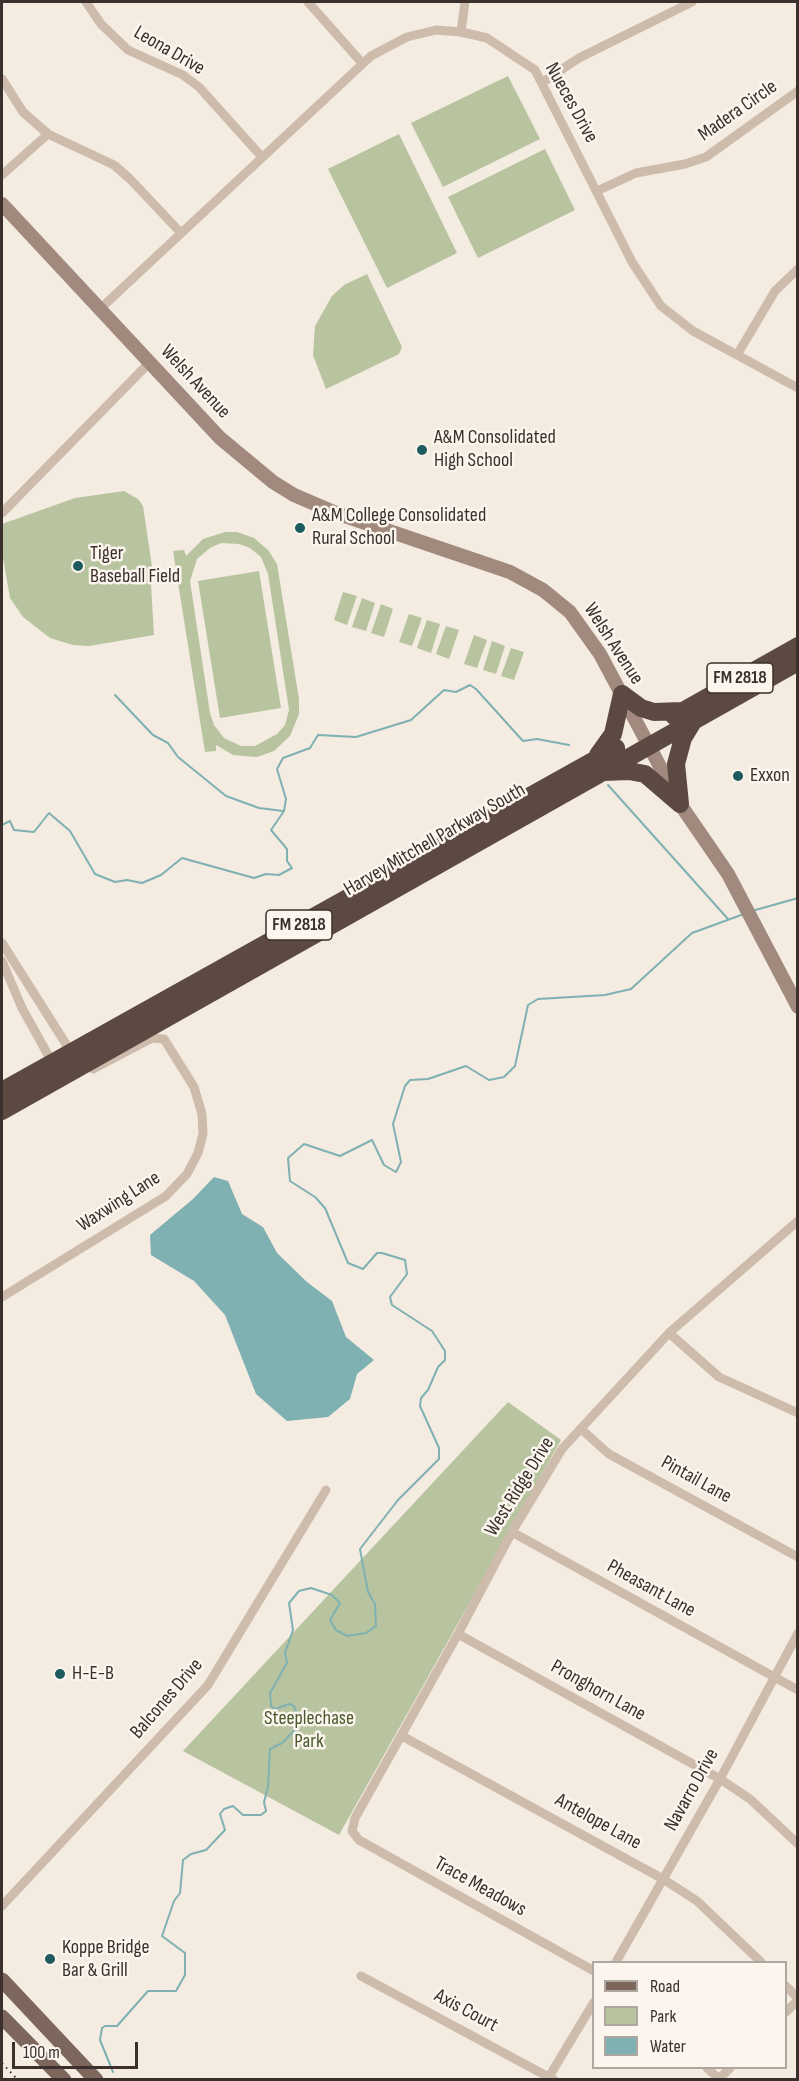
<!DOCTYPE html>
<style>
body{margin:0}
#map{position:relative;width:799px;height:2081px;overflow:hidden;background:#f4ebe1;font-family:"Sofia Sans Condensed",sans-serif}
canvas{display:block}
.frame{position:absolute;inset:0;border:3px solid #3b302b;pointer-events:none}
.legend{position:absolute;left:592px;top:1961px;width:195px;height:108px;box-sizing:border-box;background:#fbf5ee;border:2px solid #aea6a0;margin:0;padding:8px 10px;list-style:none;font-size:18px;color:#3b302b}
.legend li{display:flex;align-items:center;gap:12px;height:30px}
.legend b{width:30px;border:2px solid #aea6a0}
.scale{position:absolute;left:12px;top:2042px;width:126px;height:27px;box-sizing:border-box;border:3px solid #3b302b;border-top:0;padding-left:8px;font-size:18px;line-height:21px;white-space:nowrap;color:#3b302b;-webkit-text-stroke:4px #fbf5ee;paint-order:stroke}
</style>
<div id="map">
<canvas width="799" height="2081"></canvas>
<div class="frame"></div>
<ul class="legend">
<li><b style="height:8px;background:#7d675c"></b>Road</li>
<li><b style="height:16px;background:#b8c4a0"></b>Park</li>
<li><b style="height:16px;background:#7fb0b2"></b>Water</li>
</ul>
<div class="scale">100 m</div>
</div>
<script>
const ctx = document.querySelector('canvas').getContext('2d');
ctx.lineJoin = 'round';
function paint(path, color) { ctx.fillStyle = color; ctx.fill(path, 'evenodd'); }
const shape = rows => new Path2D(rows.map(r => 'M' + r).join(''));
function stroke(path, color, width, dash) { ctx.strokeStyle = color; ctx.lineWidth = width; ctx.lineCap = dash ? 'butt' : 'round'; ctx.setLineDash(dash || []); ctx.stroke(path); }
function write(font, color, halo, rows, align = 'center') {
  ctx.font = font + ' "Sofia Sans Condensed",sans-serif'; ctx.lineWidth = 5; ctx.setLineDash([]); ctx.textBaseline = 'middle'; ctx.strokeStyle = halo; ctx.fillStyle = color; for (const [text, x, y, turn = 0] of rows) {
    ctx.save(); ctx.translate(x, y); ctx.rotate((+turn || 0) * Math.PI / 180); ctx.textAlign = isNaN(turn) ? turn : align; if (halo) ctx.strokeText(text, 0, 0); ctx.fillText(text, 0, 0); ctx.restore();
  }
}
const green = shape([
 [508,76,540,139,443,187,411,123],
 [399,134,457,253,387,288,328,169],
 [545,149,575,210,478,258,448,197],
 [367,274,402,347,399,354,326,389,313,355,315,326,332,296,344,285],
 [124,491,138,499,143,506,154,580,151,585,154,635,89,646,73,645,50,638,23,617,10,598,2,552,2,524,75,498],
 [225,532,237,532,254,538,268,550,277,564,299,699,299,714,290,736,274,751,257,757,233,755,216,745,216,751,205,752,173,551,184,550,186,556,203,539],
 [221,543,239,544,250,548,261,557,268,574,289,710,285,725,277,734,255,746,241,746,224,738,214,725,210,713,190,581,197,559,210,548],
 [259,571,281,708,220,718,198,581],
 [343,592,357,596,347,625,334,620],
 [362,598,375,603,366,631,352,627],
 [381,604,393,609,384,637,371,633],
 [409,614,422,618,412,646,399,642],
 [427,620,440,624,431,653,417,648],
 [446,626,459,630,449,659,436,654],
 [474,635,487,640,477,668,464,664],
 [492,641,505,646,496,674,483,670],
 [511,648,524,652,514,680,501,676],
 [508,1402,561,1440,339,1835,183,1751]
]);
const water = shape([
 [214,1177,228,1181,242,1214,263,1227,277,1253,307,1282,332,1301,346,1337,374,1360,357,1374,350,1399,328,1417,287,1421,256,1394,225,1315,194,1281,151,1255,150,1235,193,1199]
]);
const stream = shape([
 [115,695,153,735,168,743,178,757,226,796,259,808,283,811],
 [608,785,728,919],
 [2,825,10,821,14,830,34,832,49,813,70,831,95,874,115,882,127,880,142,883,161,875,182,858,254,878,266,874,279,875,292,868,287,861,287,849,271,830,284,811,286,799,277,769,283,758,310,748,318,735,356,737,411,720,444,690,456,692,470,685,476,689,523,741,537,739,569,745],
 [752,911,798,898],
 [113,2072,100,2040,102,2028,105,2026,117,2026,148,1991,176,1991,185,1975,185,1953,162,1936,174,1901,180,1893,183,1860,191,1854,206,1850,225,1830,220,1814,224,1809,233,1806,243,1815,261,1815,266,1811,264,1802,268,1787,270,1749,282,1743,301,1724,294,1706,289,1704,275,1709,271,1706,270,1693,287,1663,285,1653,293,1630,289,1603,299,1591,311,1588,332,1595,340,1603,330,1620,336,1630,347,1636,366,1633,376,1626,375,1604,368,1592,360,1549,398,1500,439,1459,439,1448,420,1406,421,1398,428,1390,438,1367,445,1360,445,1351,432,1331,392,1305,390,1297,407,1274,405,1260,382,1253,377,1253,363,1269,348,1263,325,1208,315,1197,290,1181,288,1158,304,1144,340,1156,372,1140,384,1165,396,1172,401,1162,393,1124,405,1086,410,1080,428,1079,466,1066,489,1080,504,1077,515,1066,528,1005,538,999,605,995,631,989,692,933,744,914]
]);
const street = shape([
 [86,2,101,24,128,50,183,75,199,87,261,156],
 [308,2,362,63],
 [461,32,465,2],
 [2,79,23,112,48,134,114,165,130,179,181,233],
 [543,82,579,58,692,2],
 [2,175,48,134],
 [597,191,636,173,685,164,706,157,798,91],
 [100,309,371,56,407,37,436,30,461,32,487,38,535,70,632,262,661,306,693,331,798,388],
 [737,355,775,291,798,269],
 [2,513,149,363],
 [2,943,71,1052],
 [2,961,22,1008,52,1062],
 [93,1069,152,1038,164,1039],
 [2,1297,166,1196,187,1174,198,1153,203,1134,202,1114,194,1087,164,1039],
 [669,1333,719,1377,798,1413],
 [581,1429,609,1454,798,1557],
 [512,1532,798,1690],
 [458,1634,720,1779,750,1799,798,1844],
 [402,1736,663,1879,697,1901,761,1962],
 [2,1906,208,1685,326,1490],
 [616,1962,720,1779,798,1633],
 [594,1971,359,1840,352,1831,355,1818,458,1634,512,1532,562,1449,669,1333,798,1221],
 [361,1976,554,2080],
 [786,1986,798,1998],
 [786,2012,798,2000],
 [707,2068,719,2079],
 [547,2080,594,2002],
 [718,2080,730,2068]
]);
const secondary = shape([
 [2,204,220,438,273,482,294,495,336,513,510,572,543,590,570,612,600,654,680,804,728,874,798,1007]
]);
const primary = shape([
 [2,1980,96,2080],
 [2,2017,64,2080]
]);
const highway = shape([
 [674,716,798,646],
 [598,755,613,734,622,694,641,708,654,712,682,711],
 [603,772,629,771,645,774,680,804],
 [680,804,676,764,683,738,694,720],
 [2,1091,616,748],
 [2,1111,798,662]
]);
const rail = shape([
 [2,2063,18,2080]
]);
const markers = [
 [422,450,6,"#1f5a5e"],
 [300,528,6,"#1f5a5e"],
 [78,566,6,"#1f5a5e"],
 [738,776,6,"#1f5a5e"],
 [60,1674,6,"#1f5a5e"],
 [50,1959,6,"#1f5a5e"]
];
const shields = [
 [740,678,66],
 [299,925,66]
];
const shieldNames = [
 ["FM 2818",740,678],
 ["FM 2818",299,925]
];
const streetNames = [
 ["Leona Drive",169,51,30],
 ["Nueces Drive",571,103,61],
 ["Madera Circle",738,111,-35],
 ["Welsh Avenue",195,382,47],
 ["Welsh Avenue",613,644,57],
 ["Harvey Mitchell Parkway South",435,840,-30],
 ["Waxwing Lane",119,1202,-33],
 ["Pintail Lane",696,1480,29],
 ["West Ridge Drive",520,1487,-58],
 ["Pheasant Lane",651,1589,29],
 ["Pronghorn Lane",598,1691,29],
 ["Balcones Drive",167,1699,-49],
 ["Navarro Drive",692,1790,-61],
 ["Antelope Lane",598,1822,29],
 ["Trace Meadows",480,1887,29],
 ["Axis Court",466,2011,28]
];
const poiNames = [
 ["A&M Consolidated",434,438],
 ["High School",434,461],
 ["A&M College Consolidated",312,516],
 ["Rural School",312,539],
 ["Tiger",90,554],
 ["Baseball Field",90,577],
 ["Exxon",750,776],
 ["H-E-B",72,1674],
 ["Koppe Bridge",62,1948],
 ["Bar & Grill",62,1971]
];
const parkNames = [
 ["Steeplechase",309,1719],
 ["Park",309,1742]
];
paint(green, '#b8c4a0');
paint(water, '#7fb0b2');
stroke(stream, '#7fb0b2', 2);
stroke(street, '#cdbbac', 9);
stroke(secondary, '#a18a7d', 14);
stroke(primary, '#7d675c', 15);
stroke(highway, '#5c4a42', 18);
stroke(rail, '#3b302b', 2, [1.5, 4.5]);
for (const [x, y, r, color] of markers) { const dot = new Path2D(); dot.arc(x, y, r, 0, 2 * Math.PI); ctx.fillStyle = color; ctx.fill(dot); stroke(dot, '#fbf5ee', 2); }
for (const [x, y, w] of shields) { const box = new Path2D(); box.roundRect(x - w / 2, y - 15, w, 30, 4.5); ctx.fillStyle = '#fbf5ee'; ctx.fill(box); stroke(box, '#3b302b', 1.5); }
write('bold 18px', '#3b302b', null, shieldNames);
write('20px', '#3b302b', '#fbf5ee', streetNames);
write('20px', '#3b302b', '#fbf5ee', poiNames, 'left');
write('20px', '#4a5a2e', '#fbf5ee', parkNames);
</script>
